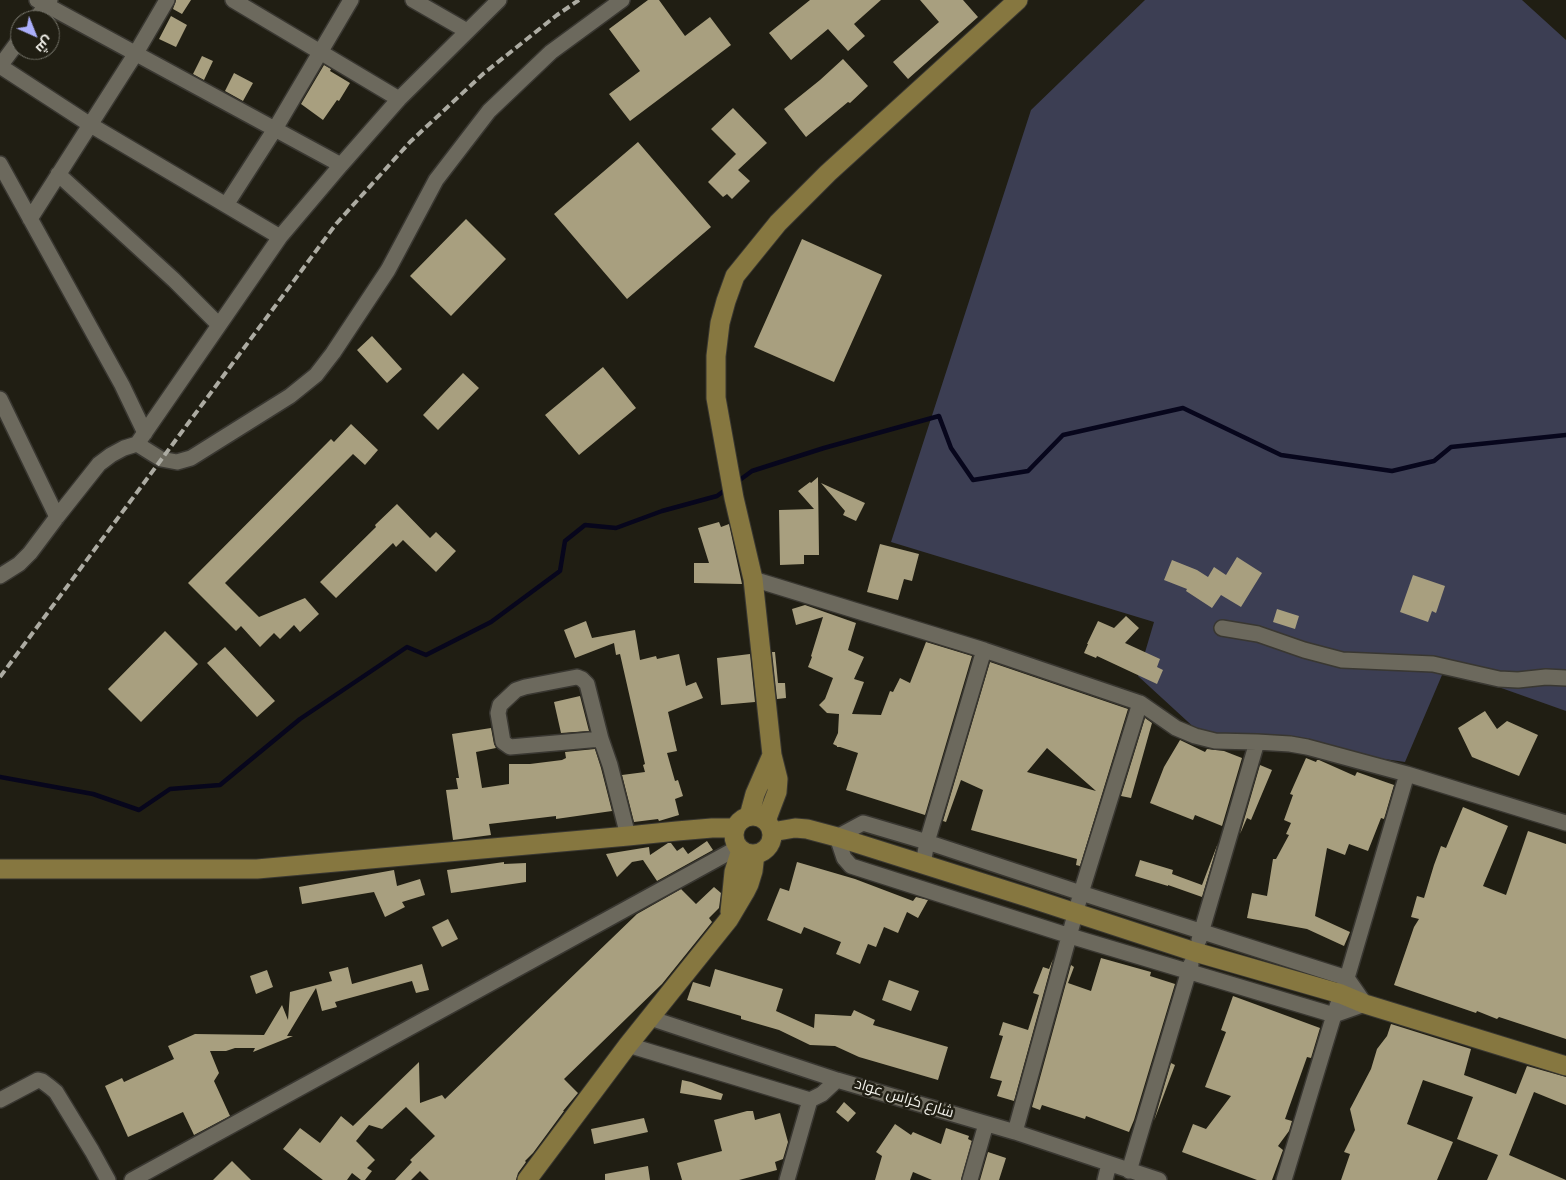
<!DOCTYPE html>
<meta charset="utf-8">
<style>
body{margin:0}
#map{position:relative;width:1566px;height:1180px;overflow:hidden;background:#201e13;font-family:Jost,Cairo,sans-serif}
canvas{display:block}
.north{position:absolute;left:10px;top:10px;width:50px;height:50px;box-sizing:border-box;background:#201e13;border:1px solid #747369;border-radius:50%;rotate:136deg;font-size:14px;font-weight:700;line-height:20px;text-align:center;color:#f3f2eb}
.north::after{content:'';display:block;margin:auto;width:18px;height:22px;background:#abaffb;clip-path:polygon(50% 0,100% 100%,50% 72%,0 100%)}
</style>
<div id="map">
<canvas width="1566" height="1180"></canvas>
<div class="north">ش</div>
</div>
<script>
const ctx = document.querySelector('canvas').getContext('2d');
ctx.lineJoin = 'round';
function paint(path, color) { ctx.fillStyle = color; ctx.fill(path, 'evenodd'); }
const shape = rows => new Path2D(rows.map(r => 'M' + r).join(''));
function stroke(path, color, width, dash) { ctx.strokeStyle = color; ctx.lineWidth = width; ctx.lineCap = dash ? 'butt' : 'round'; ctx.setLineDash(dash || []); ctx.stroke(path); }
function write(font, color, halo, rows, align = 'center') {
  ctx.font = font + ' Jost,Cairo,sans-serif'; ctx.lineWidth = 5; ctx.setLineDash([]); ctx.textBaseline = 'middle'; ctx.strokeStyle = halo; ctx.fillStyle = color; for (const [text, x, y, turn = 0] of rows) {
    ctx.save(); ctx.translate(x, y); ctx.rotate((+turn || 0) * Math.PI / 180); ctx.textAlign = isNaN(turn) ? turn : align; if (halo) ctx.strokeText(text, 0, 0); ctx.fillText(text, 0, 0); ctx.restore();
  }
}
const green = shape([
 [1145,0,1522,0,1566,40,1566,711,1445,668,1405,762,1199,732,1138,676,1154,622,891,542,1031,110]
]);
const stream = shape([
 [737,482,752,471,824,448,939,416,951,448,973,480,1028,471,1063,435,1183,408,1281,455,1392,471,1434,461,1451,447,1566,435],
 [0,777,93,794,139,810,170,789,220,785,300,719,407,647,426,655,491,622,560,571,565,541,585,525,616,528,662,511,717,496,728,488]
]);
const building = shape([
 [176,0,191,0,182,14,173,9],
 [648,0,659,0,685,36,710,17,731,45,630,121,609,94,640,71,609,29],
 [810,0,881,0,854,24,865,36,848,51,828,29,791,60,769,33],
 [920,0,963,0,978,17,908,79,893,62,939,22],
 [171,16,187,25,176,47,159,39],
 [202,56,213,61,204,80,193,74],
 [843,59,868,86,850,103,848,102,806,137,784,109,820,80],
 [324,65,331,69,330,71,350,83,339,101,337,100,323,120,301,104],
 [234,73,253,83,243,101,225,91],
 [733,108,767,143,738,170,750,181,732,199,727,194,723,197,708,182,736,154,711,129],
 [638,142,711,227,627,299,554,214],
 [466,219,506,259,451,316,410,276],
 [802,239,882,275,834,382,754,347],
 [372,336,402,369,387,383,357,350],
 [603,367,636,408,579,455,545,415],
 [463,373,479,388,438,430,423,415],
 [351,424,378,450,365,465,353,454,225,583,259,617,305,598,319,614,300,632,294,625,280,639,274,633,260,647,241,626,236,631,188,583,331,439,334,442],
 [818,477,819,555,804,555,804,564,780,565,779,510,814,509,798,491,810,482,811,483],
 [821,483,865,503,856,521,843,515,845,511],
 [397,504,430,538,436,532,456,551,436,572,403,540,396,547,393,543,336,598,320,582,376,527,375,525],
 [719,522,721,527,729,524,742,584,694,583,694,563,709,563,698,528],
 [880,544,919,554,912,581,904,579,898,600,867,592],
 [1237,557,1262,573,1241,607,1221,595,1212,608,1186,591,1187,589,1164,580,1172,560,1197,570,1208,577,1214,567,1226,575],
 [1413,575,1445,586,1436,613,1432,611,1428,622,1400,612],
 [805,605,856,623,848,650,864,657,854,679,864,682,852,714,881,715,890,691,893,692,900,678,910,683,926,642,972,656,925,815,846,790,858,753,840,747,837,747,837,746,833,744,838,733,839,714,827,713,819,705,825,699,833,678,808,667,812,657,811,656,823,617,796,625,792,609],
 [1277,609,1299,616,1295,629,1273,622],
 [1126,616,1139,628,1125,643,1160,659,1157,667,1163,670,1157,684,1097,656,1096,658,1084,653,1088,644,1087,644,1098,621,1114,628],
 [586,621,592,638,635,630,640,660,656,656,657,659,679,654,686,686,696,682,703,698,668,712,677,751,667,753,675,781,678,780,683,796,675,799,679,815,659,821,658,819,634,822,622,775,645,772,643,765,645,764,620,654,616,655,614,643,575,658,564,630],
 [165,631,198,664,141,722,108,689],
 [225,647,275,701,257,717,207,663],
 [772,652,775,652,778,683,785,683,786,698,777,699],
 [750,654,755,702,721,705,717,658],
 [990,662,1128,709,1080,866,1076,865,1077,859,971,830,983,790,961,780,946,822,943,821],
 [1047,748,1096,791,1027,772],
 [580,696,589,731,561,733,554,702],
 [1485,711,1497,729,1507,721,1538,735,1519,776,1472,757,1458,728],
 [1145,718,1152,723,1131,798,1121,796],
 [491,728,494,744,496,748,476,752,482,788,509,784,509,764,530,764,562,760,566,758,565,752,595,749,601,768,612,811,556,819,556,816,489,824,491,835,453,840,446,790,458,789,456,778,459,778,452,734],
 [1180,740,1205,752,1207,749,1224,751,1242,758,1222,826,1195,815,1193,820,1150,803,1164,767],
 [1306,758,1316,762,1317,760,1319,760,1355,776,1357,772,1394,785,1384,819,1381,818,1368,851,1349,844,1345,855,1327,848,1315,916,1350,932,1344,946,1307,929,1247,918,1252,893,1267,896,1273,859,1276,859,1289,835,1286,834,1291,823,1284,820,1293,795,1290,794],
 [1260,765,1272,770,1251,820,1247,818,1240,834],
 [1463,807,1508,826,1483,886,1506,895,1528,831,1566,844,1566,1039,1499,1017,1497,1019,1477,1011,1476,1013,1394,985,1414,927,1419,919,1411,917,1417,896,1424,898,1434,865,1441,846,1446,848],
 [707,841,713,850,657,881,643,860,632,862,617,877,606,854,649,847,650,855,668,843,671,843,677,851,683,847,688,854],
 [1218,843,1202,897,1168,885,1168,886,1135,876,1140,860,1173,870,1172,874,1202,885],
 [504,862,504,864,526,863,526,882,451,893,447,870],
 [797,862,855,879,913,901,916,897,928,900,918,918,907,912,898,933,884,927,876,947,868,944,860,964,836,954,841,942,804,927,801,934,767,920,780,888,789,891],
 [394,870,397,886,420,879,425,895,402,902,405,907,385,917,374,892,302,904,299,887],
 [714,887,721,893,719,908,709,918,712,922,662,984,564,1079,578,1093,563,1111,564,1111,533,1153,525,1161,526,1162,518,1173,516,1180,429,1180,420,1171,411,1180,395,1180,412,1162,410,1160,435,1136,406,1107,382,1129,369,1125,356,1141,375,1160,367,1168,372,1171,365,1180,361,1180,352,1173,347,1180,323,1180,283,1149,300,1128,320,1143,341,1116,353,1126,419,1062,420,1103,442,1095,445,1099,637,914,681,889,696,904],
 [448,919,458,939,442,947,432,927],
 [1101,958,1151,972,1150,976,1175,984,1134,1120,1129,1132,1086,1116,1085,1119,1042,1105,1040,1110,1032,1107,1071,965,1074,967,1068,983,1091,991],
 [1053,959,1014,1101,997,1096,1002,1081,990,1078,1003,1036,999,1035,1003,1022,1028,1030,1039,995,1033,993,1043,967,1049,969],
 [422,964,429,990,416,993,412,981,335,1002,337,1007,322,1011,316,988,287,1036,293,1036,253,1052,255,1048,235,1048,226,1051,210,1051,219,1073,214,1081,230,1116,194,1135,183,1112,128,1137,105,1086,122,1078,124,1082,174,1059,168,1046,195,1034,264,1035,282,1005,288,1020,290,992,332,981,329,972,348,967,352,984],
 [715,969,783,989,776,1011,814,1028,815,1014,851,1016,854,1010,875,1020,873,1025,948,1047,938,1080,859,1057,835,1046,810,1045,779,1030,741,1019,741,1016,687,1000,693,982,710,987],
 [267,970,273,987,256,994,250,976],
 [889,980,919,991,911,1011,882,1000],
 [1233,996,1320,1028,1311,1058,1307,1057,1285,1119,1292,1121,1289,1131,1278,1146,1283,1150,1272,1180,1257,1180,1182,1152,1193,1124,1206,1129,1231,1096,1205,1087,1226,1032,1221,1030],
 [1391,1024,1471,1049,1464,1075,1516,1094,1527,1066,1566,1077,1566,1105,1534,1092,1509,1155,1566,1180,1487,1180,1498,1155,1457,1139,1473,1097,1423,1080,1407,1124,1453,1142,1437,1180,1341,1180,1350,1154,1344,1152,1355,1130,1350,1109,1371,1069,1377,1049,1387,1036],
 [1171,1063,1175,1065,1154,1121],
 [682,1080,691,1082,723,1094,721,1100,680,1093],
 [844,1102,856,1113,848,1122,836,1112],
 [747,1111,753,1111,755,1120,780,1113,788,1142,783,1159,775,1162,777,1170,739,1180,682,1180,677,1163,722,1151,714,1120],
 [644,1118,648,1132,594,1144,591,1129],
 [895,1124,911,1135,913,1132,941,1144,946,1128,969,1136,968,1139,972,1141,961,1180,932,1180,913,1172,910,1180,875,1180,882,1156,876,1152],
 [988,1152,1006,1158,999,1180,980,1180],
 [232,1161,251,1180,213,1180],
 [648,1166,650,1180,605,1180,605,1174]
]);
const minor = shape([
 [37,0,341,165,280,237,137,444],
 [233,0,399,99],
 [413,0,467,31],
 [35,20,50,0],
 [0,66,89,124,280,237],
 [0,66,20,39],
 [0,164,122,385,145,433],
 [341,165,399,99,499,0],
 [58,174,174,280,219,325],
 [226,205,275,129,351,0],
 [30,219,136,53,167,0],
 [0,399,57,517],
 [0,576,19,564,30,553,57,517,99,464,111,455,124,448,137,444,161,459,177,462,191,458,290,396,316,375,333,353,388,270,436,180,489,111,551,52,622,0],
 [753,579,984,650],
 [1222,628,1258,634,1304,650,1342,660,1433,664,1499,679,1518,680,1546,677,1566,678],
 [601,739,510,747,503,742,498,713,500,705,516,690,525,687,577,677,582,679,587,684,601,739,610,765,628,836],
 [863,823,927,842,1081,893,1347,978,1365,1004,1334,1015,1070,936,851,866,844,858,837,837,863,823],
 [923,864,927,842,984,650,1140,703],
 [1199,940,1257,742,1290,744,1307,747,1407,774],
 [650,1018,837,1080,1015,1132,1159,1180],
 [628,1045,810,1100,822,1094,837,1080],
 [0,1100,38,1080,42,1081,50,1087,56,1092,92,1151,108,1180],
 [1015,1132,1081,893,1140,703,1176,728,1195,736,1215,741,1257,742],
 [1129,1171,1191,964],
 [132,1180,739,847],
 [787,1180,810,1100],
 [970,1180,986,1124],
 [1105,1180,1109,1164],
 [1284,1180,1334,1015,1347,978,1407,774,1566,823]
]);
const major = shape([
 [749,816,755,794,772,755],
 '734 835a19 19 0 1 1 38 0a19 19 0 1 1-38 0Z',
 [766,821,777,792,778,779,772,755,753,579,734,498,716,398,716,356,720,323,726,301,735,276,778,223,828,173,1018,0],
 [772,832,795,828,807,829,837,837,1027,897,1195,952,1341,994,1365,1004,1566,1066],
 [0,869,257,869,628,836,677,831,712,828,735,828],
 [730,912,734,872,741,850],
 [527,1180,628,1045,729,919,745,892,749,884,753,871,755,854]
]);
const rail = shape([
 [0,677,336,224,410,142,483,74,557,15,579,0]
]);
const streetNames = [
 ["شارع كراس عواد",904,1099,17]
];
paint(green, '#3c3e53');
stroke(stream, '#07061c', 4.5);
paint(building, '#a89f7f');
stroke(minor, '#393731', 18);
stroke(major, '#393731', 21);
stroke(minor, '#6c695d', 15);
stroke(major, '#867740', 19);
stroke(rail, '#acaba2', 4, [8, 4]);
write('15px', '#f3f2eb', '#201e13', streetNames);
</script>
